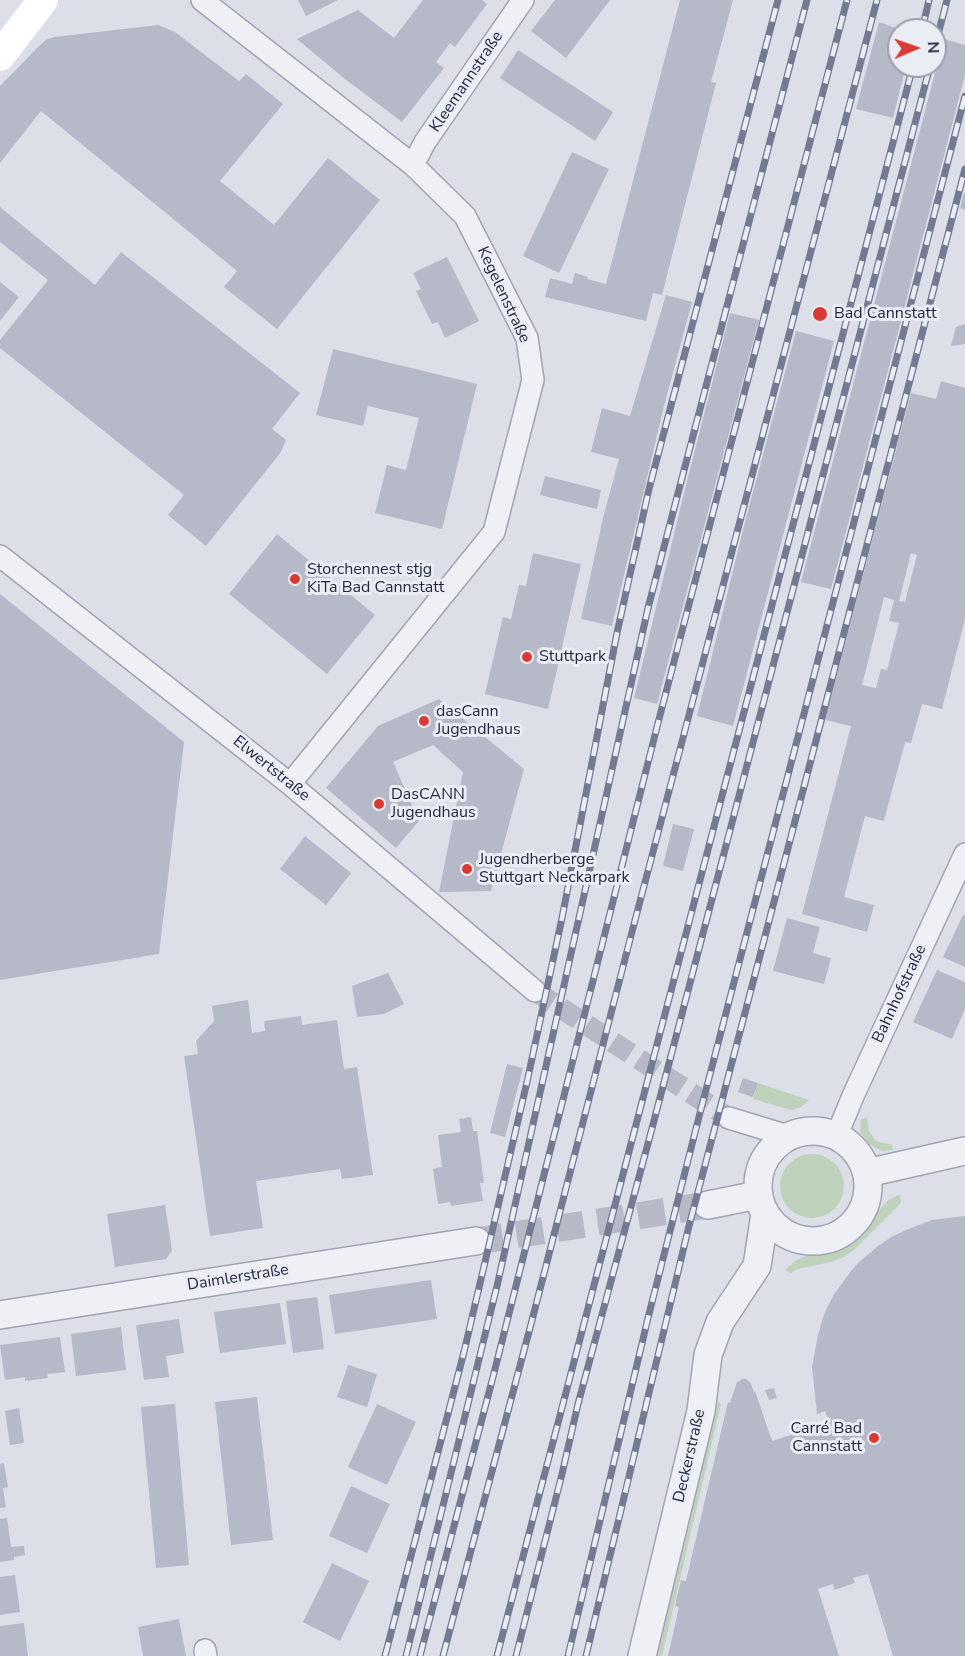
<!DOCTYPE html>
<meta charset="utf-8">
<style>
body{margin:0}
#map{position:relative;width:965px;height:1656px;overflow:hidden;background:#dcdee8;font-family:"Nunito Sans",sans-serif}
canvas{display:block}
.north{position:absolute;left:887px;top:18px;width:60px;height:60px;box-sizing:border-box;background:#ebedf5;border:2px solid #9b9fac;border-radius:50%;rotate:88deg;font-size:16px;font-weight:700;line-height:24px;text-align:center;color:#24293f}
.north::after{content:'';display:block;margin:auto;width:21px;height:27px;background:#d93b34;clip-path:polygon(50% 0,100% 100%,50% 72%,0 100%)}
</style>
<div id="map">
<canvas width="965" height="1656"></canvas>
<div class="north">N</div>
</div>
<script>
const ctx = document.querySelector('canvas').getContext('2d');
ctx.lineJoin = 'round';
function paint(path, color) { ctx.fillStyle = color; ctx.fill(path, 'evenodd'); }
const shape = rows => new Path2D(rows.map(r => 'M' + r).join(''));
function stroke(path, color, width, dash) { ctx.strokeStyle = color; ctx.lineWidth = width; ctx.lineCap = dash ? 'butt' : 'round'; ctx.setLineDash(dash || []); ctx.stroke(path); }
function write(font, color, halo, rows, align = 'center') {
  ctx.font = font + ' "Nunito Sans",sans-serif'; ctx.lineWidth = 6; ctx.setLineDash([]); ctx.textBaseline = 'middle'; ctx.strokeStyle = halo; ctx.fillStyle = color; for (const [text, x, y, turn = 0] of rows) {
    ctx.save(); ctx.translate(x, y); ctx.rotate((+turn || 0) * Math.PI / 180); ctx.textAlign = isNaN(turn) ? turn : align; if (halo) ctx.strokeText(text, 0, 0); ctx.fillText(text, 0, 0); ctx.restore();
  }
}
const green = shape([
 [758,1083,809,1100,801,1107,791,1110,753,1099],
 [867,1117,869,1131,876,1141,892,1145,893,1150,882,1151,869,1144,860,1132,861,1120],
 '780 1186a32 32 0 1 1 64 0a32 32 0 1 1-64 0Z',
 [900,1194,901,1202,895,1209,854,1250,844,1257,831,1262,798,1269,791,1273,785,1270,794,1262,803,1257,842,1247,858,1236,887,1201],
 [718,1401,721,1404,662,1656,657,1656]
]);
const building = shape([
 [298,0,338,0,306,16],
 [423,0,482,0,487,4,455,47,450,43,436,62,444,68,402,122,345,79,297,39,358,10,394,38],
 [555,0,610,0,566,58,531,31],
 [680,0,733,0,711,82,716,83,662,295,653,293,646,321,545,297,550,278,572,284,575,273,588,277,587,279,606,284],
 [879,22,899,29,899,66,906,66,893,118,856,109],
 [158,25,175,32,239,81,246,74,283,104,220,181,274,225,328,158,380,200,277,329,224,287,237,271,41,111,0,163,0,86,39,46,46,40,54,37],
 [944,39,965,45,965,75,831,589,801,582],
 [518,50,613,112,595,141,500,78],
 [572,152,609,169,559,273,523,256],
 [964,193,965,193,965,210,960,208],
 [0,207,95,285,121,252,300,393,272,429,286,440,281,452,206,546,168,515,184,495,0,348,0,340,48,280,0,242],
 [447,257,479,321,445,338,438,322,432,324,416,291,421,289,413,273],
 [0,282,19,297,0,321],
 [666,295,692,302,664,406,612,626,581,619,603,518,619,459,591,452,602,408,630,416],
 [730,313,759,320,657,704,634,698,685,489],
 [965,324,965,344,951,346,956,327],
 [796,331,834,341,733,726,697,716,746,518],
 [333,349,477,384,442,529,375,513,387,465,406,470,419,418,368,406,363,426,316,415],
 [941,381,965,388,965,619,942,709,922,704,911,743,905,742,884,821,865,816,844,897,874,905,867,932,802,914,851,726,825,720,911,393,936,399],
 [911,553,917,555,905,602,899,601],
 [884,597,894,600,889,621,899,623,887,670,881,669,876,688,862,685],
 [545,476,601,490,597,509,540,495],
 [277,534,375,615,327,674,229,594],
 [533,553,581,564,548,709,485,694,503,617,511,619,519,585,526,586],
 [0,594,184,742,159,954,0,980],
 [439,699,524,769,491,891,439,892,463,772,433,745,393,762,419,821,396,848,326,788,378,726],
 [673,824,694,829,683,871,663,866],
 [305,836,351,873,326,905,280,869],
 [963,915,965,916,965,967,943,957],
 [787,918,820,927,813,953,831,958,824,984,773,971],
 [937,970,965,982,965,1009,952,1039,913,1022],
 [388,973,404,1004,384,1014,357,1017,352,986],
 [248,1000,252,1033,265,1031,264,1021,301,1016,302,1025,337,1020,344,1069,357,1067,373,1175,342,1179,340,1169,256,1181,263,1228,210,1236,184,1056,198,1054,196,1041,214,1021,212,1006],
 [507,1064,523,1068,505,1137,490,1133],
 [743,1078,758,1083,753,1097,738,1092],
 [471,1117,473,1131,477,1131,484,1183,480,1183,483,1201,451,1206,450,1202,438,1204,433,1169,442,1167,438,1135,461,1132,459,1119],
 [165,1205,172,1251,166,1259,115,1267,107,1214],
 [965,1216,965,1656,893,1656,868,1574,853,1578,855,1583,834,1590,833,1584,818,1589,839,1656,668,1656,679,1607,675,1606,681,1580,686,1581,728,1402,730,1403,737,1382,744,1378,749,1381,751,1384,754,1392,755,1391,772,1441,794,1434,792,1428,812,1422,815,1428,829,1423,825,1411,817,1414,812,1367,818,1335,824,1314,833,1296,851,1271,858,1263,878,1246,893,1236,911,1228,932,1220],
 [431,1280,437,1319,335,1334,329,1295],
 [317,1297,324,1349,293,1353,286,1301],
 [280,1303,286,1344,220,1353,214,1312],
 [179,1319,184,1353,166,1356,169,1377,144,1380,136,1325],
 [121,1327,126,1370,76,1376,71,1334],
 [60,1337,65,1372,47,1374,48,1378,25,1381,25,1377,5,1380,0,1345],
 [348,1365,377,1374,367,1407,337,1397],
 [774,1388,777,1398,769,1400,765,1390],
 [257,1397,273,1540,231,1545,215,1402],
 [175,1404,189,1565,156,1568,141,1407],
 [377,1404,416,1422,387,1485,348,1467],
 [19,1408,24,1443,10,1445,5,1411],
 [4,1463,8,1487,3,1488,6,1507,0,1508,0,1464],
 [351,1486,390,1504,367,1553,329,1536],
 [7,1518,11,1547,24,1546,25,1555,14,1557,14,1560,0,1562,0,1519],
 [332,1563,369,1581,340,1641,303,1622],
 [15,1575,20,1612,0,1615,0,1577],
 [179,1619,186,1656,143,1656,138,1627],
 [24,1623,28,1656,0,1656,0,1626]
]);
const minorTunnel = shape([
 [535,991,729,1118]
]);
const tertiaryTunnel = shape([
 [476,1241,708,1205]
]);
const minor = shape([
 [202,0,413,165,465,216,527,338,533,380,494,532,290,784],
 [413,165,425,142,523,0],
 [0,556,290,784,535,991],
 [729,1118,788,1136],
 [837,1135,853,1096,965,854],
 [205,1650,206,1656]
]);
const tertiary = shape([
 '758 1186a55 55 0 1 1 110 0a55 55 0 1 1-110 0Z',
 [867,1173,965,1151],
 [708,1205,758,1195],
 [0,1315,476,1241],
 [642,1656,701,1411,708,1355,720,1322,757,1266,765,1214]
]);
const secondary = shape([
 [0,56,43,0]
]);
const rail = shape([
 [922,30,929,0],
 [935,46,947,0],
 [385,1656,464,1352,527,1082,562,918,617,633,649,489,778,0],
 [406,1656,497,1286,648,608,807,0],
 [420,1656,493,1377,658,723,847,0],
 [443,1656,530,1328,633,928,877,0],
 [497,1656,913,66],
 [516,1656,562,1474,578,1404,650,1136,930,66],
 [568,1656,648,1318,702,1105,965,96],
 [586,1656,688,1230,757,967,965,169]
]);
const markers = [
 [820,314,8,"#d93b34"],
 [295,579,6,"#d93b34"],
 [527,657,6,"#d93b34"],
 [424,721,6,"#d93b34"],
 [379,804,6,"#d93b34"],
 [467,869,6,"#d93b34"],
 [874,1438,6,"#d93b34"]
];
const streetNames = [
 ["Kleemannstraße",467,82,-56],
 ["Kegelenstraße",503,295,65],
 ["Elwertstraße",271,769,39],
 ["Bahnhofstraße",900,994,-65],
 ["Daimlerstraße",238,1278,-9],
 ["Deckerstraße",690,1456,-77]
];
const poiNames = [
 ["Bad Cannstatt",834,314],
 ["Storchennest stjg",307,570],
 ["KiTa Bad Cannstatt",307,588],
 ["Stuttpark",539,657],
 ["dasCann",436,712],
 ["Jugendhaus",436,730],
 ["DasCANN",391,795],
 ["Jugendhaus",391,813],
 ["Jugendherberge",479,860],
 ["Stuttgart Neckarpark",479,878],
 ["Carré Bad",862,1429,"right"],
 ["Cannstatt",862,1447,"right"]
];
paint(green, '#bed2bc');
paint(building, '#b6b9c8');
stroke(minorTunnel, '#b7bac6', 21, [21, 10]);
stroke(tertiaryTunnel, '#b7bac6', 27, [27, 14]);
stroke(minor, '#a1a4b2', 24);
stroke(tertiary, '#a1a4b2', 30);
stroke(minor, '#eff0f6', 21);
stroke(tertiary, '#eff0f6', 27);
stroke(secondary, '#fff', 30);
stroke(rail, '#747a92', 7);
stroke(rail, '#ebedf5', 4.5, [14]);
for (const [x, y, r, color] of markers) { const dot = new Path2D(); dot.arc(x, y, r, 0, 2 * Math.PI); ctx.fillStyle = color; ctx.fill(dot); stroke(dot, '#ebedf5', 2); }
write('16px', '#24293f', '#ebedf5', streetNames);
write('16px', '#24293f', '#ebedf5', poiNames, 'left');
</script>
